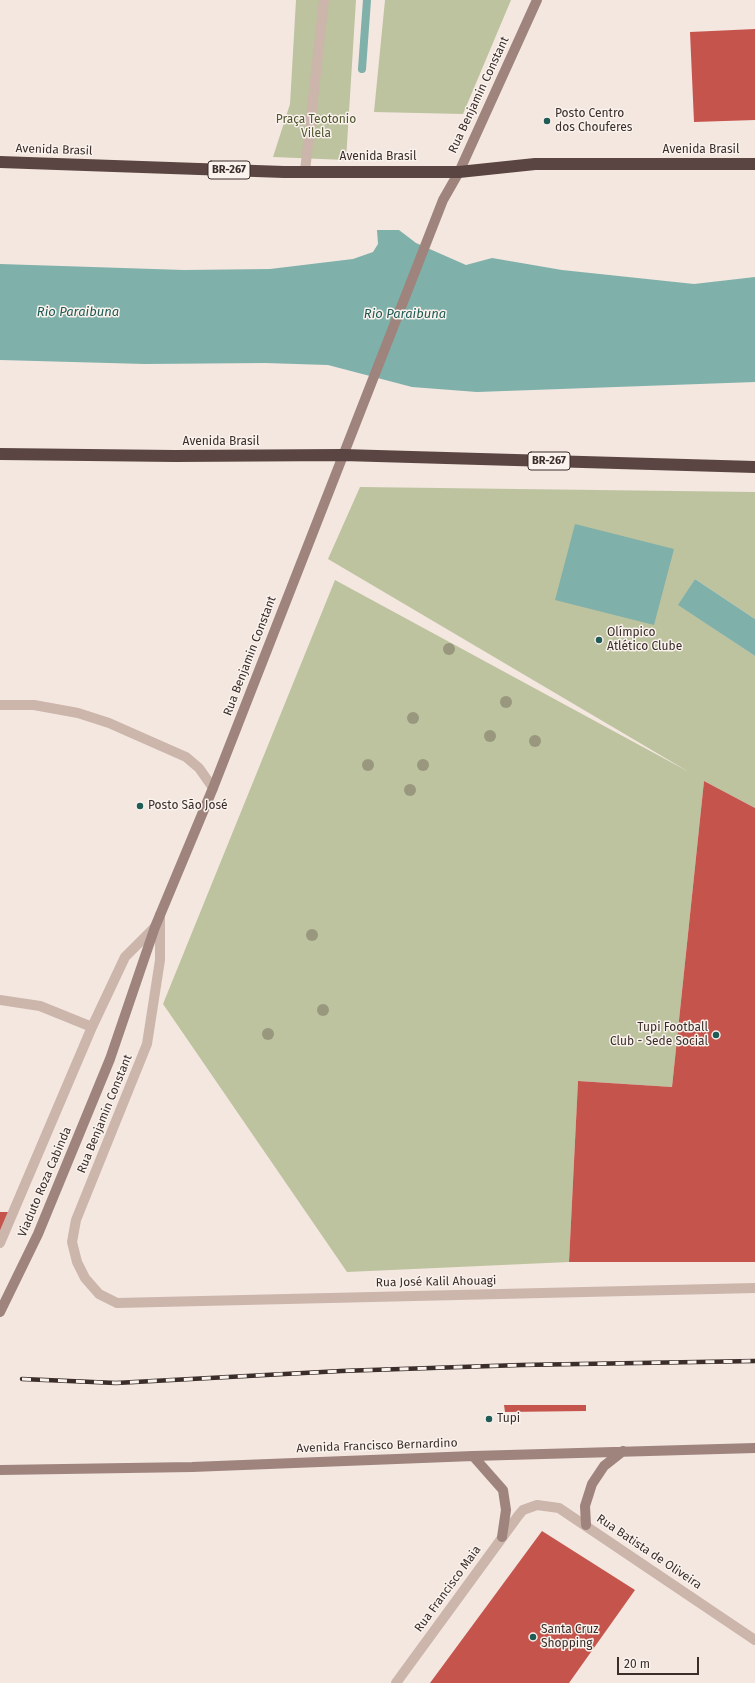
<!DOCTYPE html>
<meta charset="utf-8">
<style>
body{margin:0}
#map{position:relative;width:755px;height:1683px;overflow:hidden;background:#f3e7e0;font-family:"Fira Sans",sans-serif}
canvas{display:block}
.scale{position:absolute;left:617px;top:1657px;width:82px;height:18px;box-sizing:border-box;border:2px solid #3a2d2a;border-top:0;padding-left:5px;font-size:12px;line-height:14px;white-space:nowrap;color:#3a2d2a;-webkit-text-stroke:3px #faf2ed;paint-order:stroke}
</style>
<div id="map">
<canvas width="755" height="1683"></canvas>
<div class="scale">20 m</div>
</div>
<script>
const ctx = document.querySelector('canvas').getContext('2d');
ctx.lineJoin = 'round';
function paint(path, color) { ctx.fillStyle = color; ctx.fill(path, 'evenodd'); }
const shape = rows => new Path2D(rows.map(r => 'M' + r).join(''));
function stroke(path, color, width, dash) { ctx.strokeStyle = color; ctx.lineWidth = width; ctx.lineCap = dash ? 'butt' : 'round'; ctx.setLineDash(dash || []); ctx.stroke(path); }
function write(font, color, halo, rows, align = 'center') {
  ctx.font = font + ' "Fira Sans",sans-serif'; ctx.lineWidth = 3; ctx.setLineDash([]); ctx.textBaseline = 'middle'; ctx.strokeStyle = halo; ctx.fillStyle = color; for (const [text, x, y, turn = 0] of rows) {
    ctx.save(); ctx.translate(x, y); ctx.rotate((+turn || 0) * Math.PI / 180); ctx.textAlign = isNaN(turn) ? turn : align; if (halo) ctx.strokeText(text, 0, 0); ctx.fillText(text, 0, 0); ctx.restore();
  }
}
const green = shape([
 [296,0,356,0,346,160,273,157,290,104],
 [385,0,511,0,463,114,374,112],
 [360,487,755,492,755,619,695,579,679,605,755,656,755,808,704,781,672,1087,578,1081,569,1262,347,1272,163,1004,335,580,689,772,328,559]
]);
const water = shape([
 [377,230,399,230,416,243,466,265,492,258,562,270,694,284,755,277,755,382,477,392,412,387,328,365,265,363,145,364,0,360,0,264,184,270,270,269,353,259,373,252,378,244],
 [575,524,674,549,654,625,555,600],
 [695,579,755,619,755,656,678,605]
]);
const stream = shape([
 [362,69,367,0]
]);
const building = shape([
 [755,29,755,120,694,122,690,32],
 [704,781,755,808,755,1262,569,1262,578,1081,672,1087],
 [0,1212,10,1212,0,1237],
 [504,1405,586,1405,586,1411,505,1412],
 [542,1531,635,1590,569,1683,430,1683]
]);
const street = shape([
 [305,171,324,0],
 [0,705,34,705,78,713,109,723,186,757,199,768,213,788],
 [160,915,160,960,147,1044,76,1220,72,1242,77,1262,85,1278,99,1294,117,1303,755,1288],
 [0,1000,40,1006,92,1027],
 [0,1243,92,1027,125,957,155,927],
 [396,1683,518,1516,523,1510,537,1505,559,1508,755,1640]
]);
const secondary = shape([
 [0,1312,38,1234,110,1059,155,927,213,788,443,200,459,172,537,0],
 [473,1456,503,1490,506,1510,502,1537],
 [0,1470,192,1467,473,1456,755,1448],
 [586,1525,585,1506,592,1484,604,1466,623,1451]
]);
const highway = shape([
 [0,162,284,172,459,172,535,164,755,164],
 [0,454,175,456,343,455,755,467]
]);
const rail = shape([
 [22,1379,116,1383,341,1371,521,1365,755,1361]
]);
const trees = [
 [449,649],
 [506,702],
 [413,718],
 [490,736],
 [535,741],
 [368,765],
 [423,765],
 [410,790],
 [312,935],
 [323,1010],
 [268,1034]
];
const markers = [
 [547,121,4,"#205b55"],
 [599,640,4,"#205b55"],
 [140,806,4,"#205b55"],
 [716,1035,4,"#205b55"],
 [489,1419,4,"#205b55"],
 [533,1637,4,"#205b55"]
];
const shields = [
 [229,170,42],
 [549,461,42]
];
const shieldNames = [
 ["BR-267",229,170],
 ["BR-267",549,461]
];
const streetNames = [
 ["Rua Benjamin Constant",479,95,-65],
 ["Avenida Brasil",54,150,2],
 ["Avenida Brasil",701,150],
 ["Avenida Brasil",378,157],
 ["Avenida Brasil",221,442],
 ["Rua Benjamin Constant",250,656,-69],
 ["Rua Benjamin Constant",105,1114,-68],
 ["Viaduto Roza Cabinda",45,1182,-67],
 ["Rua José Kalil Ahouagi",436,1282,-1],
 ["Avenida Francisco Bernardino",377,1446,-2],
 ["Rua Batista de Oliveira",649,1552,34],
 ["Rua Francisco Maia",448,1589,-54]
];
const poiNames = [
 ["Posto Centro",555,114],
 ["dos Chouferes",555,128],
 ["Olímpico",607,633],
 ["Atlético Clube",607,647],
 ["Posto São José",148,806],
 ["Tupi Football",708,1028,"right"],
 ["Club - Sede Social",708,1042,"right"],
 ["Tupi",497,1419],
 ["Santa Cruz",541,1630],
 ["Shopping",541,1644]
];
const parkNames = [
 ["Praça Teotonio",316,120],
 ["Vilela",316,134]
];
const waterNames = [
 ["Rio Paraibuna",78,312],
 ["Rio Paraibuna",405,314]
];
paint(green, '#bdc39f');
paint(water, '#7fb0aa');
stroke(stream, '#7fb0aa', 8);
paint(building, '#c5554c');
stroke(street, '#ccb5ab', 10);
stroke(secondary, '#9f837d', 10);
stroke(highway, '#5a4542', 12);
stroke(rail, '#3a2d2a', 4.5);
stroke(rail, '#faf2ed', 3, [9]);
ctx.fillStyle = '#99987e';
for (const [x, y] of trees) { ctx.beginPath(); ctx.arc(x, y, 6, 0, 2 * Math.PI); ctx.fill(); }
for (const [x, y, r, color] of markers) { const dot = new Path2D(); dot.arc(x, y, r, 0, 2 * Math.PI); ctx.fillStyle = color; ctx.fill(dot); stroke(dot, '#faf2ed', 1.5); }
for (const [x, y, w] of shields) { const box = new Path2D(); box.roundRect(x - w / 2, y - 9, w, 18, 3); ctx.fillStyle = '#faf2ed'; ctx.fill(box); stroke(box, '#3a2d2a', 1); }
write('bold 11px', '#3a2d2a', null, shieldNames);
write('12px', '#3a2d2a', '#faf2ed', streetNames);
write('12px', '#3a2d2a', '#faf2ed', poiNames, 'left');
write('12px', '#50582e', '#faf2ed', parkNames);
write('italic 13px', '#205b55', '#faf2ed', waterNames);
</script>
